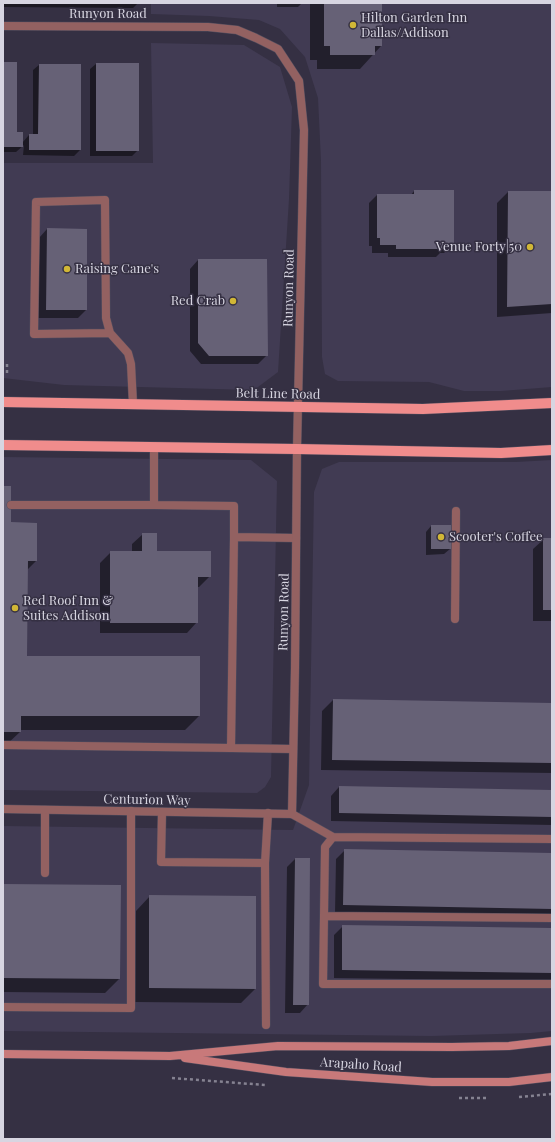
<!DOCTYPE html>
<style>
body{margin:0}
#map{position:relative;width:555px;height:1142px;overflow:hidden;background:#353043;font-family:"Playfair Display",serif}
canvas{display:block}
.frame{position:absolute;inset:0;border:4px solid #d7d5e1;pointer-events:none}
</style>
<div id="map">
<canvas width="555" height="1142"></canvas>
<div class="frame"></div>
</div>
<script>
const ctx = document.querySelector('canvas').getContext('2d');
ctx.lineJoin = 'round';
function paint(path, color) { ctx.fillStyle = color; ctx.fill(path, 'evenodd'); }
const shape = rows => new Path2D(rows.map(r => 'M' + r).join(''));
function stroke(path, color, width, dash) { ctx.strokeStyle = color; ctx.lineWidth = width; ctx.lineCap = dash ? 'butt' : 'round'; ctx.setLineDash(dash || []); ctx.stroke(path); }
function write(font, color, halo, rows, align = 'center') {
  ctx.font = font + ' "Playfair Display",serif'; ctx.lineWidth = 3; ctx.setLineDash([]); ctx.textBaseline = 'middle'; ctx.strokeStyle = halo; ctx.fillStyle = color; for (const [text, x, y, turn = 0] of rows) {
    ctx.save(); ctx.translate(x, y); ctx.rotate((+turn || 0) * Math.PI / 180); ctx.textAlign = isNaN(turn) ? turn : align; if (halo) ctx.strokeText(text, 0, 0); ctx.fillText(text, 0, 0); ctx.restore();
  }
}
const built = shape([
 [151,3,552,3,552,387,501,391,464,391,429,382,338,381,325,374,322,357,321,161,318,98,305,57,280,29,259,20,209,16,151,14],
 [151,43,244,45,280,67,292,107,289,199,278,372,254,390,64,385,3,378,3,163,153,163],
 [3,457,251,460,277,481,271,777,265,787,257,793,3,790],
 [552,460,552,1031,531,1033,431,1036,3,1031,3,826,293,830,309,785,314,492,322,469,339,462,516,462]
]);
const shadow = shape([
 [3,3,138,3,133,8,3,7],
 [277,3,302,3,298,7,277,7],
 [310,3,381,3,381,46,360,69,317,69,317,60,310,60],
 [3,63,16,133,22,143,29,135,33,135,33,70,39,65,80,65,80,150,74,156,23,155,24,145,16,152,3,152],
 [96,64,138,150,132,156,90,156,90,69],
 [414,191,453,191,453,245,444,253,440,253,436,257,388,257,388,253,372,253,372,246,369,246,369,203,377,195,411,195],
 [508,192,552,192,552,313,497,317,497,203],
 [47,229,86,230,86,310,78,318,38,318,39,238],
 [198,260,267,355,258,364,201,364,190,351,190,269],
 [3,487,10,523,36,561,27,570,26,657,199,716,185,730,20,730,20,732,5,746,3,746],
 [431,526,450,549,444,554,426,555,426,532],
 [143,534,156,552,210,576,199,587,197,587,197,622,187,633,100,633,100,563,111,552,132,552,132,544],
 [544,539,552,539,552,621,533,621,533,549],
 [333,700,552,704,552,773,321,770,322,711],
 [339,787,552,791,552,825,331,821,331,796],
 [345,850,552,854,552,917,335,913,336,859],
 [295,859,309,859,308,1004,300,1013,285,1013,287,867],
 [3,885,119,979,105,993,3,992],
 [150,896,255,989,241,1003,135,1002,136,911],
 [343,926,552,929,552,981,334,978,334,935]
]);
const building = shape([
 [324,3,382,3,382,46,375,46,375,55,330,55,330,46,324,46],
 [3,62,17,62,17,132,23,132,23,147,3,147],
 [96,63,139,63,139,151,96,151],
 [39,64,81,64,81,150,29,150,29,134,38,134],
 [414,190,454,190,454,245,446,245,446,249,396,249,396,245,380,245,380,238,377,238,377,194,414,194],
 [508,191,552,191,552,304,507,307],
 [47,228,87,229,87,310,46,310],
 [198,259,267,259,268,356,209,356,198,343],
 [3,486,11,486,11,522,37,523,37,561,28,561,27,656,200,656,200,716,21,716,21,732,3,732],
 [431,525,451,525,451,549,431,549],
 [142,533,157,533,157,551,211,551,211,577,198,577,198,623,110,623,110,551,142,551],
 [543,538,552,538,552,610,543,610],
 [333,699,552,703,552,763,332,760],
 [339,786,552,790,552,817,339,813],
 [344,849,552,853,552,909,343,905],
 [295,858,310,858,309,1005,293,1005],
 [3,884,121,885,120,979,3,978],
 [149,895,256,896,256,989,149,988],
 [342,925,552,928,552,973,342,970]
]);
const path = shape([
 [7,364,7,374],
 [172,1078,265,1085],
 [519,1097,552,1094],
 [459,1098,486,1098]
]);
const lane = shape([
 [110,333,34,334,36,202,105,200,106,318,110,333,128,353,131,364,133,404],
 [11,505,154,505,154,447],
 [154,505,234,506,234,537,296,538],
 [234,537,231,748,293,749],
 [455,619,456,511],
 [3,745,231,748],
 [162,812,161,862,265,863,268,813],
 [292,814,333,837,552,839],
 [333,837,325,847,323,984,552,984],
 [265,863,266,1025],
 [45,873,45,810],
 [324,916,552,918],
 [3,1007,131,1008,131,811]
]);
const street = shape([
 [3,26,208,27,237,30,256,38,278,49,299,81,304,130,297,449,295,668,292,814,3,809]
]);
const secondary = shape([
 [3,1054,170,1056,278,1046,452,1047,509,1046,552,1041],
 [185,1058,286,1072,432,1082,509,1082,552,1077]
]);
const primary = shape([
 [3,402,423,409,552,403],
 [3,445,297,449,501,453,552,450]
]);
const markers = [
 [353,25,4,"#d1b736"],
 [530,247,4,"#d1b736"],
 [67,269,4,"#d1b736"],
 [233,301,4,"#d1b736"],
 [441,537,4,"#d1b736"],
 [15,608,4,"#d1b736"]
];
const streetNames = [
 ["Runyon Road",108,14],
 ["Runyon Road",289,288,-89],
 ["Belt Line Road",278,394,1],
 ["Runyon Road",284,612,-89],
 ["Centurion Way",147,800,1],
 ["Arapaho Road",361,1065,4]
];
const poiNames = [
 ["Hilton Garden Inn",361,18],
 ["Dallas/Addison",361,33],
 ["Venue Forty|50",522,247,"right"],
 ["Raising Cane's",75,269],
 ["Red Crab",225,301,"right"],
 ["Scooter's Coffee",449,537],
 ["Red Roof Inn &",23,601],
 ["Suites Addison",23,616]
];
paint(built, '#413b53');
paint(shadow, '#0007');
paint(building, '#666176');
stroke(lane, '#524e5f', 9);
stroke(street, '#524e5f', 9);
stroke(secondary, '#524e5f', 9);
stroke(primary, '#524e5f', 11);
stroke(path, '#858291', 2.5, [3, 3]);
stroke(lane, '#936161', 8);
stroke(street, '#936161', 8);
stroke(secondary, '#c8797a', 8);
stroke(primary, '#f08c8c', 10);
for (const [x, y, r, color] of markers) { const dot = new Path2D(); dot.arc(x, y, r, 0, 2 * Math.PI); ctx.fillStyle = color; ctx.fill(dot); stroke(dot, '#353043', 1.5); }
write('13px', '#d7d5e1', '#353043', streetNames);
write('13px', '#d7d5e1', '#353043', poiNames, 'left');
</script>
